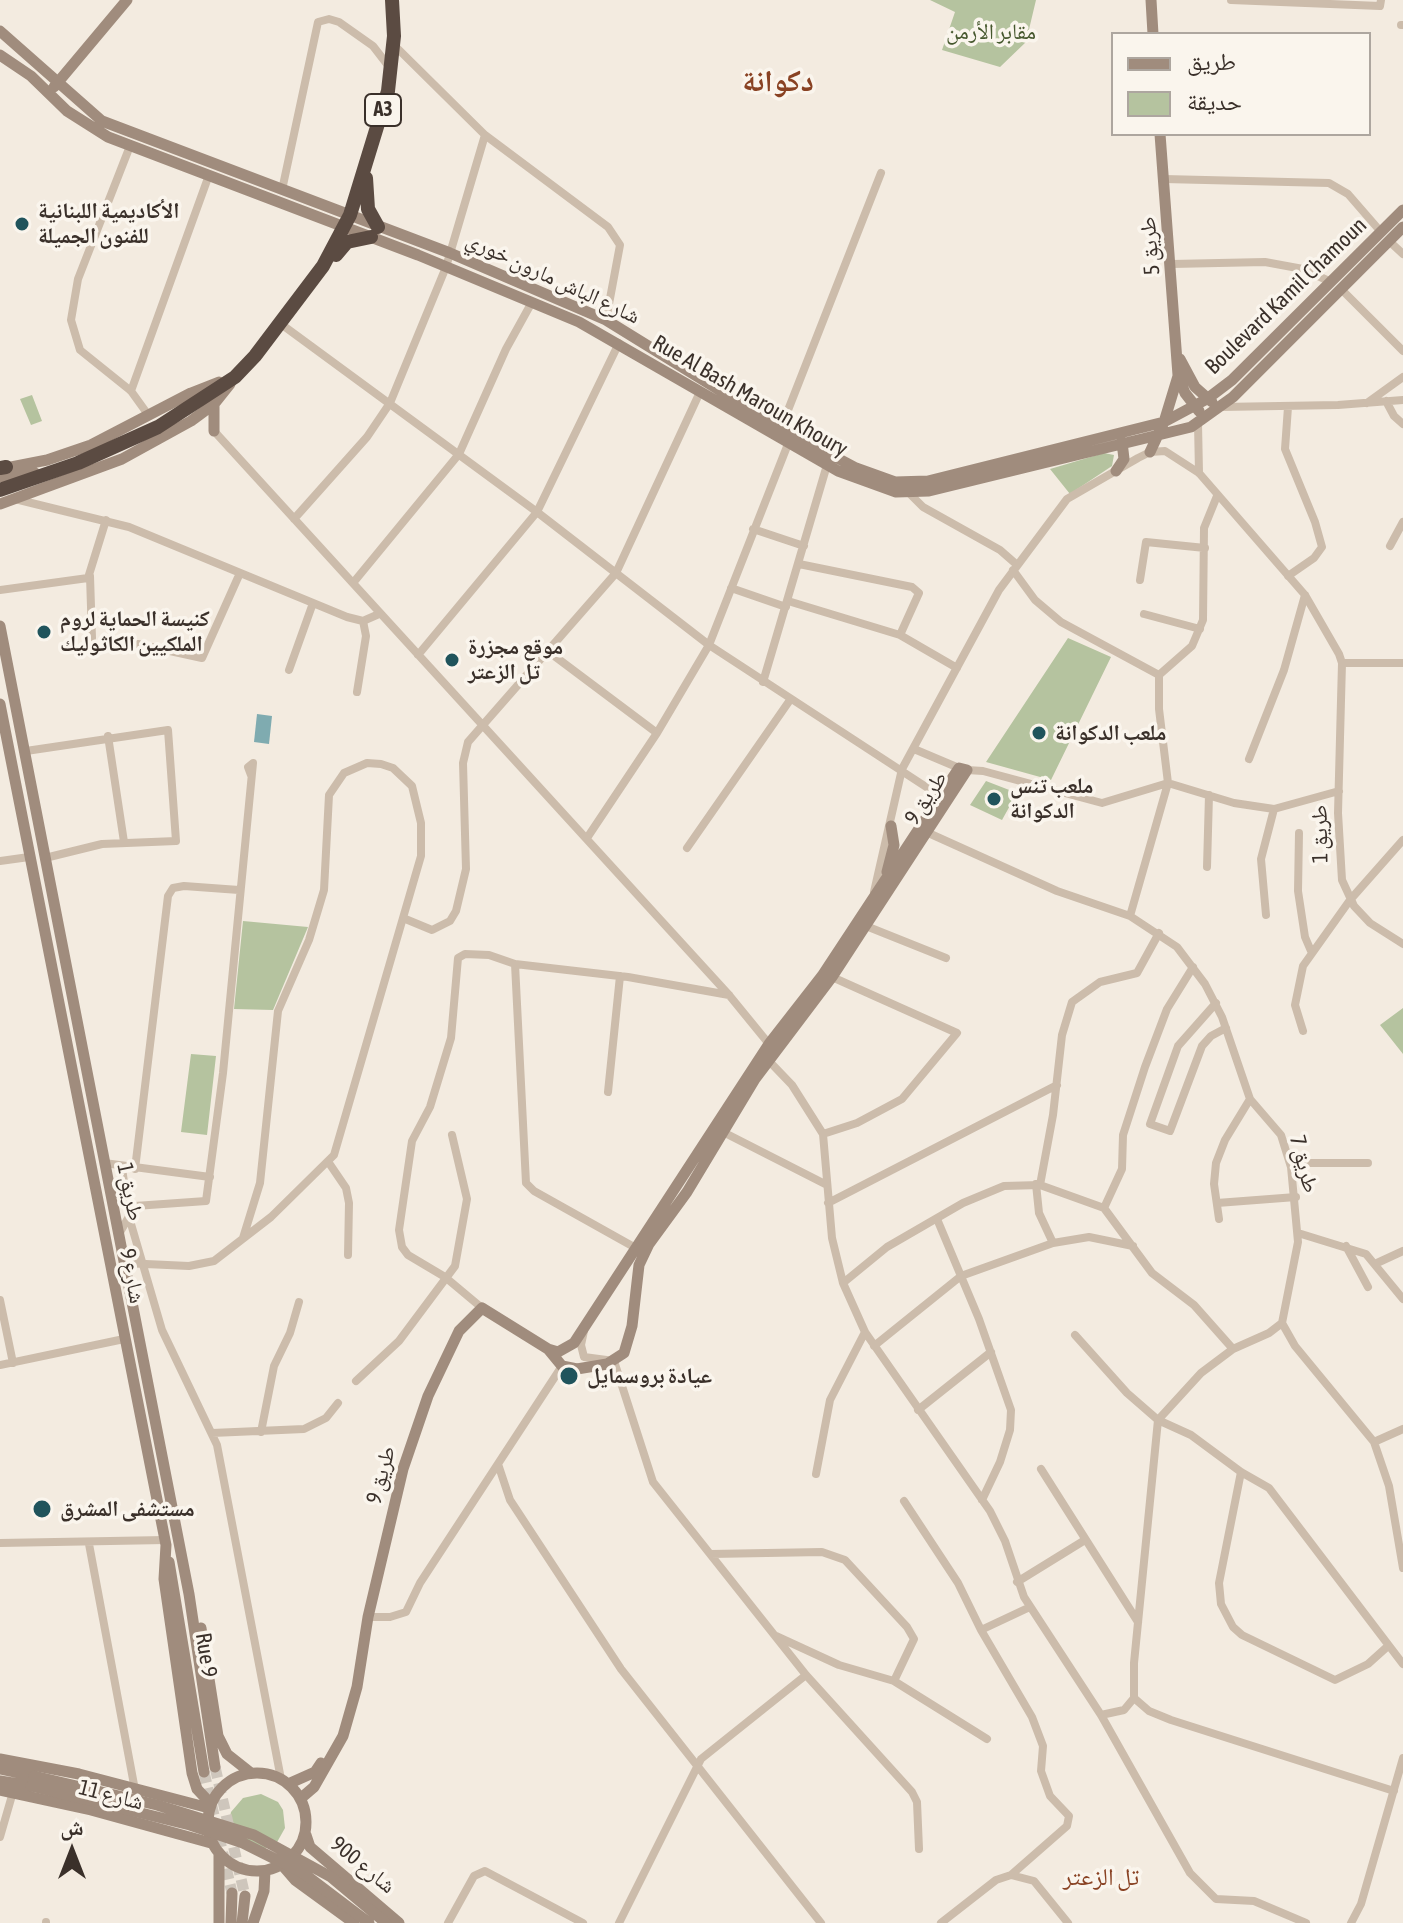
<!DOCTYPE html>
<meta charset="utf-8">
<style>
body{margin:0}
#map{position:relative;width:1403px;height:1923px;overflow:hidden;background:#f3ebe0;font-family:"Asap Condensed","Noto Naskh Arabic",sans-serif}
canvas{display:block}
.legend{position:absolute;left:1111px;top:32px;width:260px;height:104px;box-sizing:border-box;background:#faf5ed;border:2px solid #ada69f;margin:0;padding:10px 14px;list-style:none;font-size:24px;color:#3a302a}
.legend li{display:flex;align-items:center;gap:16px;height:40px}
.legend b{width:40px;border:2px solid #ada69f}
.north{position:absolute;left:32px;top:1811px;width:80px;height:80px;-webkit-text-stroke:6px #faf5ed;paint-order:stroke;rotate:0deg;font-size:22px;font-weight:700;line-height:32px;text-align:center;color:#3a302a}
.north::after{content:'';display:block;margin:auto;width:28px;height:36px;background:#3a302a;clip-path:polygon(50% 0,100% 100%,50% 72%,0 100%)}
</style>
<div id="map">
<canvas width="1403" height="1923"></canvas>
<ul class="legend">
<li><b style="height:10px;background:#a08c7d"></b>طريق</li>
<li><b style="height:22px;background:#b5c39f"></b>حديقة</li>
</ul>
<div class="north">ش</div>
</div>
<script>
const ctx = document.querySelector('canvas').getContext('2d');
ctx.lineJoin = 'round';
function paint(path, color) { ctx.fillStyle = color; ctx.fill(path, 'evenodd'); }
const shape = rows => new Path2D(rows.map(r => 'M' + r).join(''));
function stroke(path, color, width, dash) { ctx.strokeStyle = color; ctx.lineWidth = width; ctx.lineCap = dash ? 'butt' : 'round'; ctx.setLineDash(dash || []); ctx.stroke(path); }
function write(font, color, halo, rows, align = 'center') {
  ctx.font = font + ' "Asap Condensed","Noto Naskh Arabic",sans-serif'; ctx.lineWidth = 7; ctx.setLineDash([]); ctx.textBaseline = 'middle'; ctx.strokeStyle = halo; ctx.fillStyle = color; for (const [text, x, y, turn = 0] of rows) {
    ctx.save(); ctx.translate(x, y); ctx.rotate((+turn || 0) * Math.PI / 180); ctx.textAlign = isNaN(turn) ? turn : align; if (halo) ctx.strokeText(text, 0, 0); ctx.fillText(text, 0, 0); ctx.restore();
  }
}
const green = shape([
 [930,0,1036,0,1026,42,1000,67,942,50,955,12],
 [32,395,42,421,31,425,20,399],
 [1104,453,1114,455,1112,466,1070,494,1050,469],
 [1068,638,1111,657,1051,780,986,762],
 [986,781,1017,793,1002,820,970,805],
 [243,921,308,927,273,1010,234,1009],
 [1403,1008,1403,1054,1380,1025],
 [191,1054,216,1056,207,1135,181,1132],
 [261,1794,278,1802,283,1810,285,1828,276,1844,258,1851,229,1822,231,1812,243,1798]
]);
const water = shape([
 [257,714,272,716,269,744,254,742]
]);
const secondaryTunnel = shape([
 [215,1767,245,1896],
 [204,1772,232,1893]
]);
const street = shape([
 [1231,0,1380,6,1381,0],
 [1401,25,1403,25],
 [394,45,485,135,608,227,620,245,606,320],
 [130,146,78,279,71,320,80,350,131,391,149,416],
 [1164,179,1329,183,1348,194,1381,232],
 [282,190,318,22,329,19,339,22,373,46,390,68],
 [1389,241,1403,254],
 [1172,264,1265,262,1303,269,1331,282],
 [1341,289,1403,351],
 [281,324,537,512,709,645,943,798],
 [131,391,209,175],
 [1386,401,1394,416,1403,424],
 [1367,403,1403,377],
 [1221,407,1338,405,1403,400],
 [1288,407,1285,449,1315,522,1322,547,1314,558,1288,576],
 [1198,423,1199,473],
 [781,428,881,173],
 [214,431,729,995,769,1044],
 [909,493,923,507,1000,550,1016,564],
 [15,499,129,527,347,617,363,621,379,614],
 [294,519,367,437,390,403,446,267,485,135],
 [753,529,804,546],
 [1390,546,1403,522],
 [799,564,912,587,919,593,900,635],
 [1013,570,1035,600,1061,622,1159,675],
 [90,576,92,638],
 [1140,580,1146,542,1205,548],
 [353,583,459,454,506,349,532,302],
 [731,588,786,607],
 [0,590,88,578,106,520],
 [788,601,900,635,957,668],
 [1144,614,1200,629],
 [138,644,202,658,240,573],
 [549,652,657,733],
 [418,655,537,512,619,343],
 [1342,663,1403,663],
 [289,670,313,603],
 [763,682,827,465],
 [357,692,366,636,363,621],
 [108,736,124,842],
 [914,749,959,768],
 [26,751,168,730,176,841,102,844,45,858],
 [1249,759,1284,670,1305,595],
 [967,770,983,771,1102,803,1168,783,1234,803,1274,809,1339,791],
 [924,831,1057,891,1130,916,1177,947,1205,984,1222,1017,1250,1099,1281,1135,1291,1167,1298,1242,1282,1323,1295,1346,1374,1442,1389,1486,1403,1568],
 [1299,833,1298,891,1305,937,1311,951],
 [587,838,657,733,709,645,788,444],
 [687,848,790,700],
 [0,861,29,857],
 [1207,867,1209,795],
 [874,892,902,769,999,590,1067,499,1138,458,1150,452,1165,451,1199,473,1305,595,1339,654,1342,663,1338,813,1342,880,1354,906,1370,923,1403,944],
 [1266,915,1261,859,1274,809],
 [1130,916,1168,783,1159,709,1159,675,1192,646,1203,620,1204,528,1217,496],
 [403,918,432,930,450,921,456,911,466,869,463,763,468,742,616,573,700,392],
 [866,926,946,958],
 [515,964,526,1183,534,1191,634,1247],
 [1216,1003,1178,1046,1150,1124,1170,1131,1202,1046,1211,1036,1226,1028],
 [1303,1031,1295,1005,1303,966,1350,900,1403,840],
 [768,1060,792,1085,823,1134,832,1238,843,1283,865,1332,990,1511,1005,1541,1024,1597,1101,1715,1190,1873,1216,1899,1254,1901,1306,1923],
 [608,1092,620,976],
 [721,1131,827,1185],
 [823,1134,857,1123,902,1099,957,1033,832,977],
 [104,1163,210,1177],
 [329,1163,346,1188,349,1203,348,1255],
 [1290,1163,1368,1163],
 [122,1168,129,1217,162,1330,217,1445,281,1779],
 [135,1169,168,896,173,888,184,886,239,890],
 [1036,1184,1039,1213,1053,1243],
 [1040,1185,1053,1115,1062,1035,1072,1002,1100,982,1137,973,1159,933],
 [828,1203,1057,1085],
 [1217,1203,1296,1197],
 [1104,1208,1122,1169,1123,1135,1145,1067,1167,1009,1193,967],
 [937,1219,979,1319,1011,1410,1010,1430,1000,1462,982,1500],
 [1219,1219,1214,1184,1216,1163,1225,1140,1250,1099],
 [1298,1233,1366,1254,1403,1299],
 [119,1234,135,1206,206,1201,223,1073,253,763,248,767,251,775],
 [1346,1246,1368,1287],
 [124,1263,189,1266,214,1261,271,1217,334,1155,421,856,421,823,412,786,393,768,381,764,367,763,344,773,329,795,324,890,309,940,278,1011,260,1183,243,1238],
 [1377,1263,1403,1251],
 [843,1283,887,1247,963,1203,1004,1186,1040,1185,1104,1208,1152,1273,1194,1305,1233,1349],
 [0,1300,13,1363],
 [482,1308,445,1277,408,1255,402,1247,399,1230,412,1141,430,1107,451,1038,458,958,465,954,489,955,515,964,628,977,729,995],
 [584,1331,581,1345,584,1357,614,1361,653,1482,806,1675,912,1792,917,1802,919,1849],
 [1075,1335,1127,1393,1158,1420,1191,1435,1241,1472,1269,1488,1403,1664],
 [874,1346,961,1276,1053,1243,1089,1237,1133,1246],
 [0,1365,124,1339],
 [356,1381,399,1341,455,1266,467,1199,452,1135],
 [918,1410,991,1352],
 [1158,1420,1201,1373,1233,1349,1269,1333,1282,1323],
 [261,1432,274,1366,290,1333,299,1302],
 [212,1433,304,1429,326,1418,338,1403],
 [1374,1442,1403,1429],
 [498,1464,510,1500,621,1669,821,1923],
 [1041,1469,1138,1622],
 [1241,1472,1219,1583,1221,1604,1233,1627,1242,1635,1335,1680,1368,1664,1388,1646],
 [816,1474,830,1400,865,1332],
 [904,1501,958,1583,981,1630,1032,1717,1043,1746,1041,1771,1050,1796,1069,1816,1067,1826,1011,1875],
 [0,1543,165,1540],
 [89,1544,135,1790],
 [711,1554,822,1552,845,1560,907,1627,914,1639,894,1681],
 [1017,1582,1085,1540],
 [368,1617,390,1617,406,1612,420,1583,562,1366],
 [981,1630,1030,1607],
 [776,1636,839,1665,894,1681,987,1739],
 [1134,1698,1149,1711,1171,1720,1394,1791],
 [1101,1715,1124,1710,1134,1698,1134,1663,1158,1420],
 [0,1837,13,1792],
 [46,1923,46,1922],
 [448,1923,474,1876,485,1871,583,1923],
 [619,1923,701,1759,806,1675],
 [941,1923,996,1880,1011,1875,1034,1881,1068,1923],
 [1351,1923,1361,1904,1403,1758]
]);
const secondary = shape([
 [1151,0,1153,34],
 [0,31,102,121,450,253,606,320,781,428,856,468,895,482,928,481,1164,422,1207,399,1232,380,1403,210],
 [0,55,31,76,67,111,108,137,418,255,579,322,838,471,896,492,929,491,1191,427,1233,397,1403,227],
 [54,87,127,0],
 [1160,134,1178,375,1185,393,1199,411],
 [1180,359,1195,387,1212,402],
 [214,404,214,431],
 [1150,452,1164,422,1178,376],
 [0,469,47,460,91,445,191,393,219,382],
 [1116,471,1124,459,1122,442],
 [0,477,35,473],
 [0,504,122,459,191,421,214,404,230,384],
 [0,626,189,1594,215,1767],
 [0,704,166,1545,164,1579,192,1773,197,1789,211,1804],
 [887,872,894,845,891,826],
 [169,1562,204,1772],
 [201,1628,218,1736,227,1754,251,1773],
 [0,1759,79,1774,209,1808],
 [0,1769,34,1776],
 '208 1822a49 49 0 1 1 98 0a49 49 0 1 1-98 0Z',
 [0,1781,31,1786],
 [288,1784,315,1772,321,1763],
 [0,1790,91,1810,211,1843],
 [300,1799,314,1787,343,1736,357,1687,368,1617,403,1469,428,1396,459,1331,482,1308,548,1349,558,1352,574,1343,769,1044,822,976,959,768,967,770,832,977,755,1079,687,1192,649,1244,639,1265,632,1326,624,1353,607,1364,577,1369,562,1366,548,1349],
 [306,1835,310,1847,399,1923],
 [219,1854,219,1923],
 [282,1865,295,1880,354,1923],
 [231,1923,232,1893],
 [242,1923,245,1896],
 [253,1923,264,1891,265,1871]
]);
const highway = shape([
 [366,178,368,209,378,227],
 [336,255,347,242,371,237],
 [0,468,6,467],
 [0,490,78,463,158,427,235,377,255,356,323,266,350,215,388,91,394,36,392,0]
]);
const secondaryBridge = shape([
 [34,1776,157,1805,254,1835,331,1877,386,1923],
 [31,1786,190,1825,243,1843,303,1873,369,1923]
]);
const markers = [
 [22,224,8,"#20545c"],
 [44,632,8,"#20545c"],
 [452,660,8,"#20545c"],
 [1039,733,8,"#20545c"],
 [994,799,8,"#20545c"],
 [569,1376,10,"#20545c"],
 [42,1509,10,"#20545c"]
];
const shields = [
 [383,110,36]
];
const shieldNames = [
 ["A3",383,110]
];
const parkNames = [
 ["مقابر الأرمن",991,32]
];
const poiNames = [
 ["الأكاديمية اللبنانية",38,211],
 ["للفنون الجميلة",38,236],
 ["كنيسة الحماية لروم",60,619],
 ["الملكيين الكاثوليك",60,644],
 ["موقع مجزرة",468,647],
 ["تل الزعتر",468,672],
 ["ملعب الدكوانة",1055,733],
 ["ملعب تنس",1010,786],
 ["الدكوانة",1010,811],
 ["عيادة بروسمايل",587,1376],
 ["مستشفى المشرق",60,1509]
];
const streetNames = [
 ["طريق 5",1150,246,-95],
 ["شارع الباش مارون خوري",553,278,25],
 ["Boulevard Kamil Chamoun",1286,296,-44],
 ["Rue Al Bash Maroun Khoury",750,396,30],
 ["9 طريق",926,798,-57],
 ["طريق 1",1320,834,-91],
 ["7 طريق",1304,1164,75],
 ["طريق 1",130,1192,78],
 ["شارع 9",132,1276,79],
 ["طريق 9",381,1475,-75],
 ["Rue 9",206,1655,81],
 ["شارع 11",111,1795,14],
 ["شارع 900",363,1865,39]
];
const neighbourhoodNames = [
 ["تل الزعتر",1101,1877]
];
const districtNames = [
 ["دكوانة",778,82]
];
paint(green, '#b5c39f');
paint(water, '#7fabb0');
stroke(secondaryTunnel, '#cec6bc', 11, [11, 5.5]);
stroke(street, '#ccbcab', 8);
stroke(secondary, '#a08c7d', 11);
stroke(highway, '#5b4b42', 14);
stroke(secondaryBridge, '#a08c7d', 11);
for (const [x, y, r, color] of markers) { const dot = new Path2D(); dot.arc(x, y, r, 0, 2 * Math.PI); ctx.fillStyle = color; ctx.fill(dot); stroke(dot, '#faf5ed', 3); }
for (const [x, y, w] of shields) { const box = new Path2D(); box.roundRect(x - w / 2, y - 16, w, 32, 6); ctx.fillStyle = '#faf5ed'; ctx.fill(box); stroke(box, '#3a302a', 2); }
write('bold 20px', '#3a302a', null, shieldNames);
write('22px', '#46582e', '#faf5ed', parkNames);
write('bold 22px', '#3a302a', '#faf5ed', poiNames, 'left');
write('22px', '#3a302a', '#faf5ed', streetNames);
write('24px', '#894223', '#faf5ed', neighbourhoodNames);
write('bold 30px', '#894223', '#faf5ed', districtNames);
</script>
